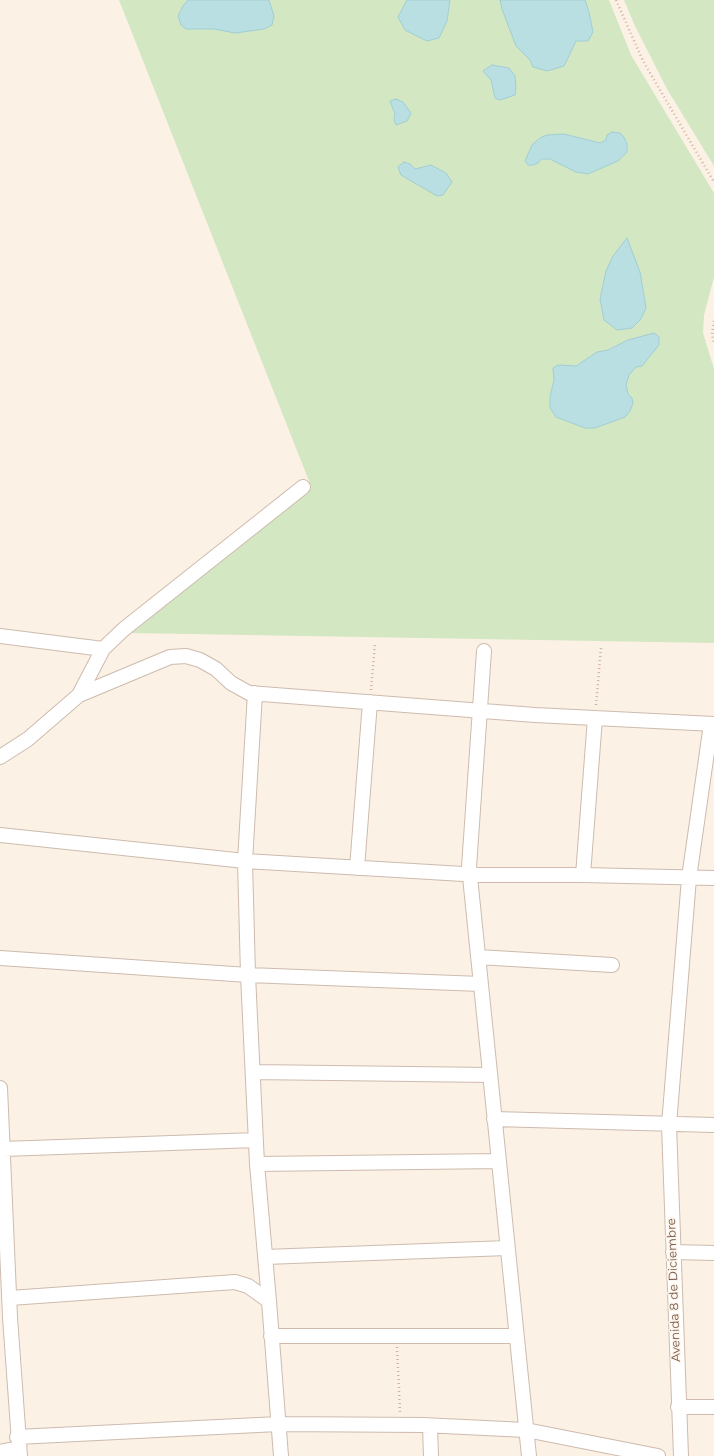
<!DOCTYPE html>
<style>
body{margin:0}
canvas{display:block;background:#fbf1e4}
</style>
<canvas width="714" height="1456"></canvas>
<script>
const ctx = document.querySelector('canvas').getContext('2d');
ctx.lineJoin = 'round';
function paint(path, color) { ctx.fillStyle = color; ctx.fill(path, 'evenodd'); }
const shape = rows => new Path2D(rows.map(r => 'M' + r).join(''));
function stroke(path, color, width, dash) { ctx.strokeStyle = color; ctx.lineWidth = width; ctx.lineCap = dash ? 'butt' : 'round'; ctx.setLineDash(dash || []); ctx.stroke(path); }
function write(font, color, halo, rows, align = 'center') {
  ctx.font = font + ' Montserrat,sans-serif'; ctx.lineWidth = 3; ctx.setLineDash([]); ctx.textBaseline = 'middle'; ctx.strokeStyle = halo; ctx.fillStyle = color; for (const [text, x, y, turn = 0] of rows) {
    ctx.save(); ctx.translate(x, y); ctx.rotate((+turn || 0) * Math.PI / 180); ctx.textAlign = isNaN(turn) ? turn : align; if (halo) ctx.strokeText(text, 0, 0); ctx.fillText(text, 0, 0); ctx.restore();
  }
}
const green = shape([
 [119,0,609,0,631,55,714,193,714,277,704,315,703,333,714,369,714,643,130,633,311,486],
 [624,0,714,0,714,166,667,89,635,26]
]);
const water = shape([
 [188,0,269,0,274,16,272,25,264,29,235,33,214,29,186,29,181,25,178,16,183,6,188,0],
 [407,0,450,0,447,21,439,38,427,41,405,30,398,17,407,0],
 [500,0,585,0,589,12,593,32,588,41,576,41,564,66,547,71,533,67,530,60,516,46,502,9,500,0],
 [492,65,509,68,515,76,516,87,515,95,500,100,495,98,491,80,483,71,492,65],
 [396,99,403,102,411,113,407,121,396,125,394,120,395,114,390,101,396,99],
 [612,132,620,133,624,137,627,144,627,152,618,161,588,174,576,172,550,159,542,159,538,163,533,165,528,165,525,161,532,145,540,138,547,135,564,134,600,143,606,140,607,135,612,132],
 [404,162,410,164,415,169,431,165,446,173,452,182,443,195,437,196,401,175,398,167,404,162],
 [627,238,640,272,646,308,641,319,632,328,617,330,604,320,600,299,606,271,613,256,627,238],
 [654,333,659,337,659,345,642,366,636,367,629,375,626,385,628,394,632,398,633,403,630,411,625,417,595,428,585,428,556,417,550,408,550,397,554,380,553,368,558,365,576,366,597,352,608,350,628,340,654,333]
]);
const path = shape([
 [616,0,643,61,714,182],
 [714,321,712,335,714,343],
 [371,690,375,643],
 [596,705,601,648],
 [397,1347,400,1412]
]);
const minor = shape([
 [0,636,103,649],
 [484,651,469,867,529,1456],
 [255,693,245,861,248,975,257,1164,269,1301,281,1456],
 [79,695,170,657,186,656,200,660,216,669,231,683,249,693,535,715,714,724],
 [0,757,28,739,79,695,103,649,124,629,303,487],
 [0,835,245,861,480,875,583,875,714,878],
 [357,868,370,702],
 [583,875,595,718],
 [478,957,612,965],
 [0,958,248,975,481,984],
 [253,1072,490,1075],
 [0,1088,10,1317,20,1456],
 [494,1119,714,1125],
 [3,1149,256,1140],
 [257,1164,499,1161],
 [673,1252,714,1253],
 [265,1257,507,1248],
 [10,1298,235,1282,248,1286,269,1301],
 [271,1336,516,1336],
 [678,1407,714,1407],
 [430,1426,431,1456],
 [17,1437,278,1424,423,1425,526,1430,658,1456],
 [0,1452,19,1448],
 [681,1456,669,1125,689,878,711,724]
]);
const streetNames = [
 ["Avenida 8 de Diciembre",674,1290,-92]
];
paint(green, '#d3e7c3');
paint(water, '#badfe3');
stroke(water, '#a1ced4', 1);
stroke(minor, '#cebbae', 16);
stroke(path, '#d3b2a1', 2.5, [1, 3]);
stroke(minor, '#fff', 14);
write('12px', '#72574b', '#fef5ea', streetNames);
</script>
